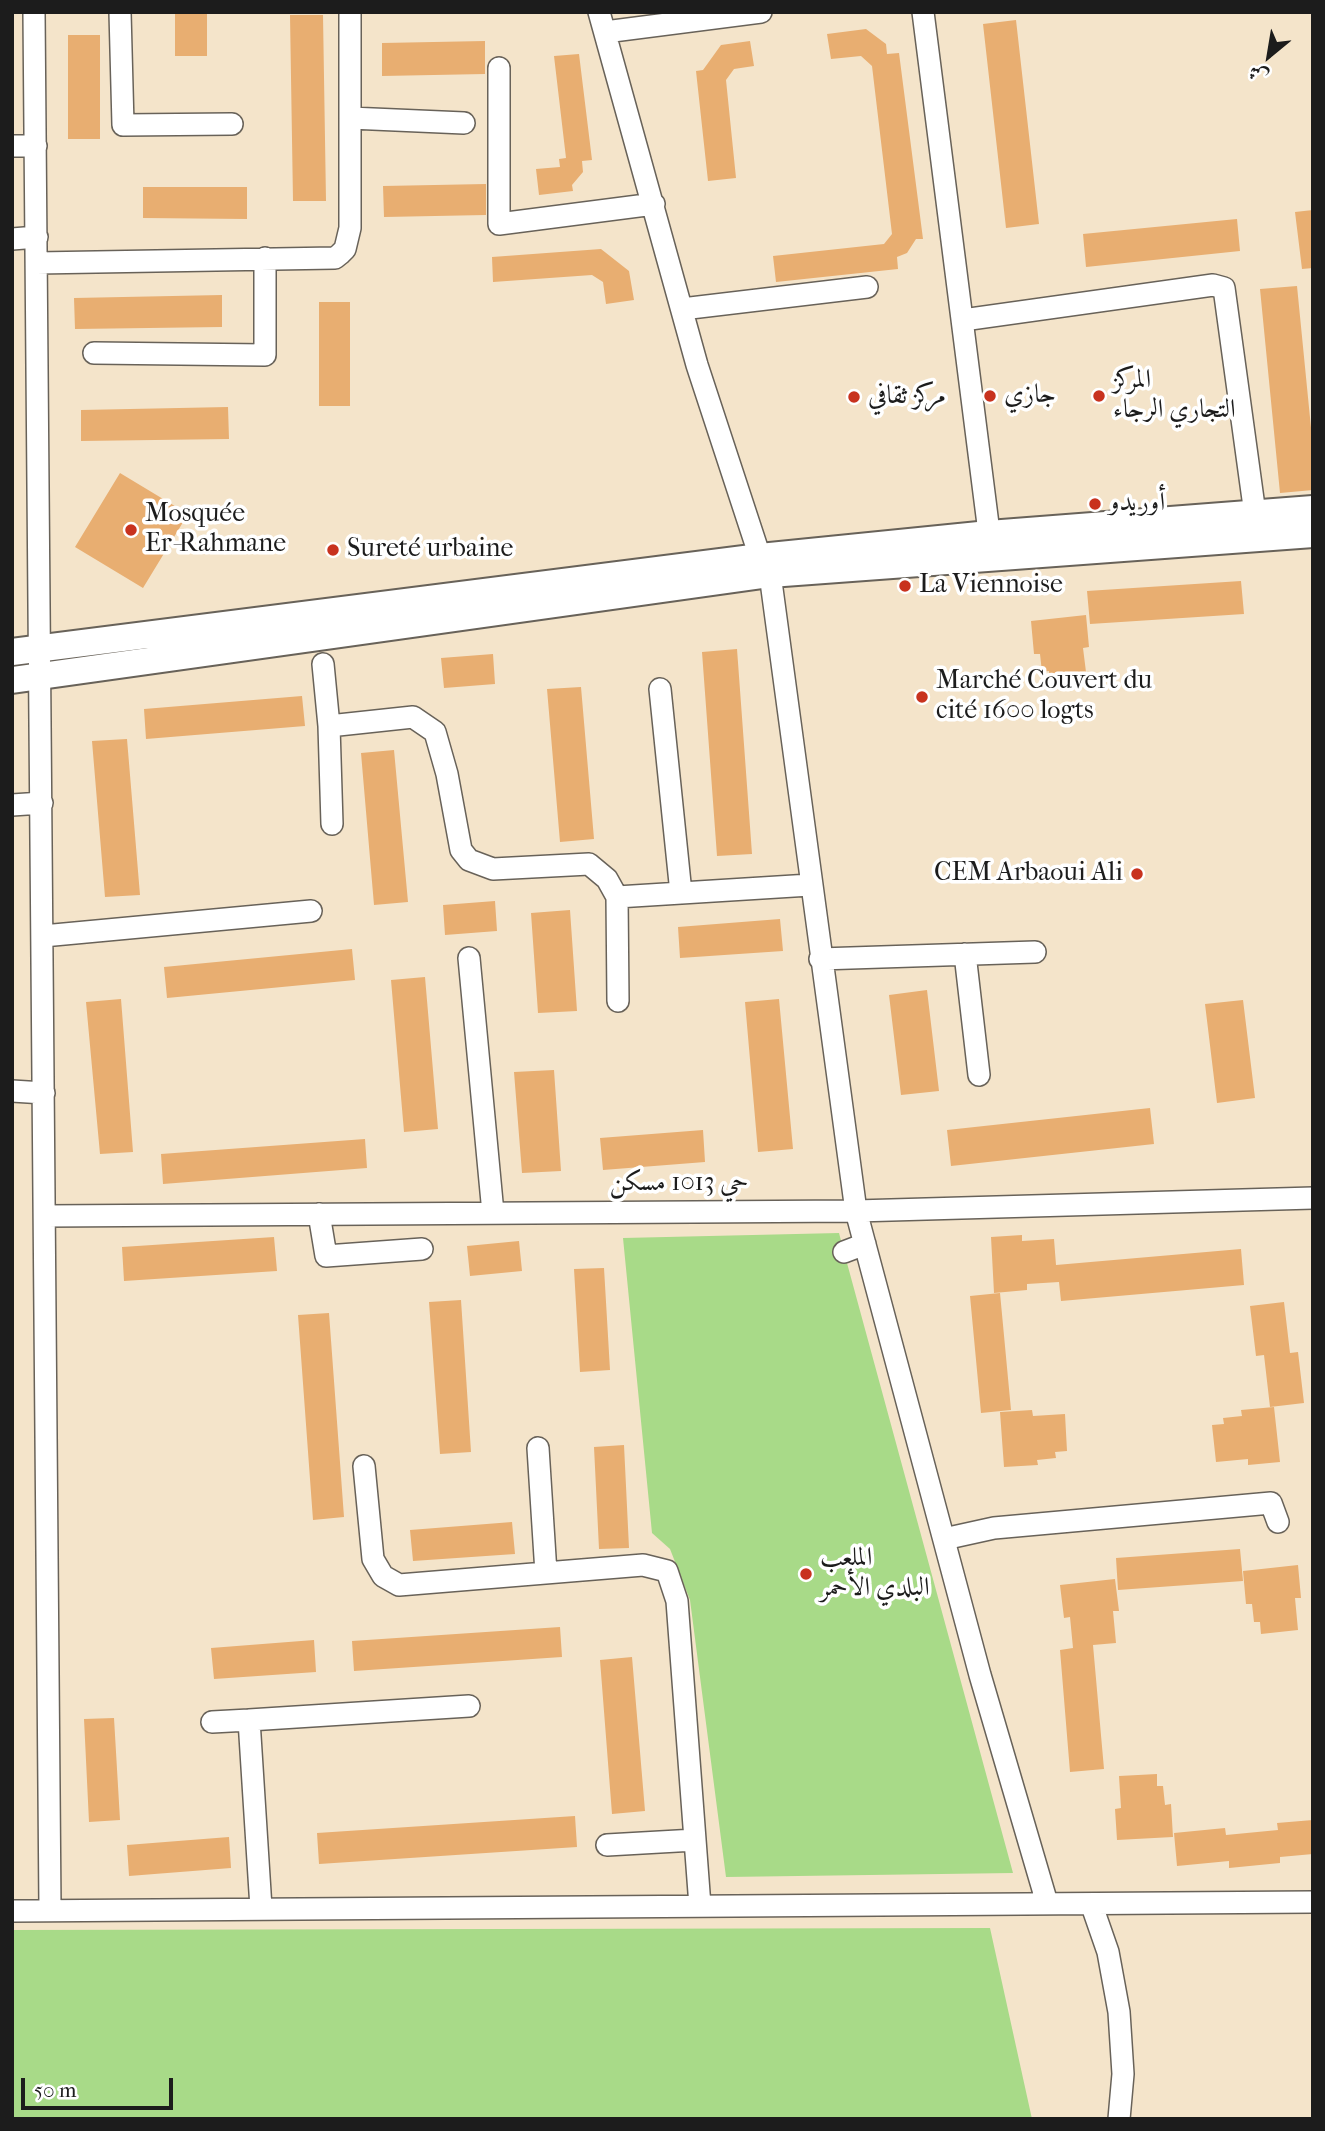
<!DOCTYPE html>
<meta charset="utf-8">
<style>
body{margin:0}
#map{position:relative;width:1325px;height:2131px;overflow:hidden;background:#f4e4ca;font-family:"IM FELL French Canon",Amiri,serif}
canvas{display:block}
.frame{position:absolute;inset:0;border:14px solid #1c1c1c;pointer-events:none}
.north{position:absolute;left:1234px;top:21px;width:70px;height:70px;-webkit-text-stroke:5px #fff;paint-order:stroke;rotate:210deg;font-size:19px;font-weight:700;line-height:28px;text-align:center;color:#1c1c1c}
.north::after{content:'';display:block;margin:auto;width:24px;height:32px;background:#1c1c1c;clip-path:polygon(50% 0,100% 100%,50% 72%,0 100%)}
.scale{position:absolute;left:21px;top:2078px;width:152px;height:32px;box-sizing:border-box;border:4px solid #1c1c1c;border-top:0;padding-left:9px;font-size:21px;line-height:24px;white-space:nowrap;color:#1c1c1c;-webkit-text-stroke:5px #fff;paint-order:stroke}
</style>
<div id="map">
<canvas width="1325" height="2131"></canvas>
<div class="frame"></div>
<div class="north">ش</div>
<div class="scale">50 m</div>
</div>
<script>
const ctx = document.querySelector('canvas').getContext('2d');
ctx.lineJoin = 'round';
function paint(path, color) { ctx.fillStyle = color; ctx.fill(path, 'evenodd'); }
const shape = rows => new Path2D(rows.map(r => 'M' + r).join(''));
function stroke(path, color, width, dash) { ctx.strokeStyle = color; ctx.lineWidth = width; ctx.lineCap = dash ? 'butt' : 'round'; ctx.setLineDash(dash || []); ctx.stroke(path); }
function write(font, color, halo, rows, align = 'center') {
  ctx.font = font + ' "IM FELL French Canon",Amiri,serif'; ctx.lineWidth = 7; ctx.setLineDash([]); ctx.textBaseline = 'middle'; ctx.strokeStyle = halo; ctx.fillStyle = color; for (const [text, x, y, turn = 0] of rows) {
    ctx.save(); ctx.translate(x, y); ctx.rotate((+turn || 0) * Math.PI / 180); ctx.textAlign = isNaN(turn) ? turn : align; if (halo) ctx.strokeText(text, 0, 0); ctx.fillText(text, 0, 0); ctx.restore();
  }
}
const green = shape([
 [839,1233,844,1252,1013,1873,726,1877,690,1600,670,1549,652,1533,623,1238],
 [990,1928,1032,2119,12,2119,12,1930]
]);
const building = shape([
 [175,12,207,12,207,56,175,56],
 [290,15,323,15,326,201,293,201],
 [1016,20,1039,224,1006,228,983,24],
 [866,29,886,44,887,54,899,53,923,239,916,239,907,253,897,257,898,269,776,282,773,256,884,244,892,234,872,66,861,56,831,59,827,34],
 [68,35,100,35,100,139,68,139],
 [485,41,485,74,382,76,382,43],
 [750,41,754,66,734,69,726,80,736,178,708,181,696,71,703,70,721,45],
 [579,54,592,160,582,161,583,172,572,185,573,191,539,195,536,169,560,167,559,159,566,158,554,56],
 [486,184,486,215,384,217,383,186],
 [143,187,247,187,247,219,143,218],
 [1313,210,1313,268,1302,269,1295,212],
 [1237,219,1240,251,1086,267,1083,234],
 [601,249,629,271,634,300,606,304,603,282,592,275,493,282,492,257],
 [1297,286,1313,448,1313,490,1280,493,1260,289],
 [222,295,222,327,75,329,74,298],
 [319,302,350,302,350,406,319,406],
 [228,407,229,439,81,441,81,410],
 [120,473,188,514,143,588,75,547],
 [1241,581,1244,614,1090,624,1087,591],
 [1086,615,1089,647,1083,648,1087,680,1050,683,1049,671,1042,672,1040,654,1034,654,1031,621],
 [737,649,752,854,717,856,702,652],
 [493,654,495,684,444,688,441,658],
 [581,687,594,839,560,842,547,689],
 [302,696,305,726,146,739,144,709],
 [127,739,140,895,105,897,92,741],
 [394,750,408,902,374,905,361,753],
 [495,901,497,931,445,935,443,905],
 [570,910,577,1011,538,1013,531,913],
 [780,919,783,951,680,958,678,927],
 [352,949,355,980,167,998,164,967],
 [425,977,438,1129,404,1132,391,980],
 [927,990,939,1091,901,1095,889,995],
 [121,999,133,1152,100,1154,86,1002],
 [779,999,793,1149,758,1152,745,1002],
 [1243,1000,1255,1098,1217,1103,1205,1004],
 [554,1070,561,1171,522,1173,514,1072],
 [1150,1108,1154,1144,951,1166,947,1130],
 [703,1130,705,1162,603,1170,600,1138],
 [365,1139,367,1168,163,1184,161,1154],
 [1022,1235,1022,1241,1054,1239,1056,1265,1241,1249,1244,1285,1061,1301,1059,1282,1027,1284,1027,1290,994,1293,991,1237],
 [274,1237,277,1271,124,1281,122,1247],
 [519,1241,522,1271,470,1276,467,1246],
 [604,1268,610,1370,580,1372,574,1269],
 [1000,1293,1011,1410,981,1413,970,1296],
 [461,1300,471,1452,440,1454,429,1302],
 [1284,1302,1290,1353,1298,1352,1304,1403,1270,1407,1264,1355,1256,1356,1250,1306],
 [329,1313,344,1517,313,1520,298,1315],
 [1274,1407,1280,1462,1248,1465,1248,1459,1216,1462,1212,1425,1224,1424,1223,1418,1242,1416,1241,1410],
 [1032,1410,1033,1416,1065,1414,1067,1451,1055,1452,1056,1458,1037,1460,1038,1465,1004,1467,1000,1412],
 [624,1445,629,1548,599,1549,594,1447],
 [512,1522,515,1554,413,1561,410,1530],
 [1240,1549,1243,1581,1118,1590,1116,1558],
 [1298,1565,1301,1598,1295,1598,1298,1630,1261,1634,1260,1622,1254,1622,1252,1604,1246,1604,1243,1571],
 [1115,1579,1119,1611,1113,1611,1116,1643,1093,1645,1104,1769,1070,1772,1060,1650,1073,1648,1070,1617,1064,1618,1060,1585],
 [560,1627,562,1657,354,1671,352,1641],
 [314,1640,316,1672,214,1679,211,1648],
 [632,1657,645,1811,612,1814,600,1660],
 [114,1718,120,1820,89,1822,84,1719],
 [1157,1774,1157,1786,1163,1786,1165,1805,1171,1804,1173,1837,1117,1840,1115,1809,1121,1808,1119,1776],
 [575,1816,577,1847,319,1864,317,1833],
 [1313,1820,1313,1854,1280,1857,1280,1863,1229,1868,1229,1861,1177,1866,1174,1833,1225,1828,1226,1835,1278,1830,1277,1823],
 [229,1837,231,1868,129,1876,127,1845]
]);
const minor = shape([
 [34,12,50,1908],
 [120,12,123,125,232,124],
 [599,12,697,365,760,557,770,574,856,1211,980,1675,1047,1903],
 [923,12,991,548],
 [605,32,761,12],
 [499,68,499,224,654,204],
 [350,118,464,123],
 [12,146,36,146],
 [12,239,37,237],
 [37,263,335,258,340,254,345,249,350,228,350,12],
 [682,309,867,287],
 [963,320,1213,285,1224,288,1255,514],
 [94,353,265,355,265,258],
 [323,664,329,726,413,717,435,732,447,774,461,850,469,860,493,869,589,864,607,879,617,897,810,885],
 [660,689,681,893],
 [329,726,332,824],
 [12,805,42,803],
 [617,897,618,1001],
 [43,936,311,911],
 [965,954,979,1075],
 [469,958,493,1213],
 [820,959,1035,952],
 [12,1091,44,1093],
 [319,1214,326,1256,422,1249],
 [45,1216,856,1211,1313,1198],
 [844,1252,865,1244],
 [538,1448,546,1573],
 [364,1466,373,1559,383,1576,399,1585,643,1565,667,1571,677,1601,700,1906],
 [944,1539,994,1528,1271,1503,1278,1522],
 [212,1722,249,1720],
 [607,1845,695,1840],
 [1092,1906,1108,1952,1119,2012,1123,2074,1119,2119],
 [261,1908,249,1720,469,1706],
 [12,1911,1313,1902]
]);
const major = shape([
 [12,652,760,557,989,534,1313,509],
 [12,680,770,574,1313,534]
]);
const markers = [
 [990,396,7,"#c8321e"],
 [1099,396,7,"#c8321e"],
 [854,397,7,"#c8321e"],
 [1095,504,7,"#c8321e"],
 [131,530,7,"#c8321e"],
 [333,550,7,"#c8321e"],
 [905,586,7,"#c8321e"],
 [922,697,7,"#c8321e"],
 [1137,874,7,"#c8321e"],
 [806,1574,7,"#c8321e"]
];
const poiNames = [
 ["المركز",1113,381],
 ["التجاري الرجاء",1113,411],
 ["جازي",1004,396],
 ["مركز ثقافي",868,397],
 ["أوريدو",1109,504],
 ["Mosquée",145,515],
 ["Er-Rahmane",145,545],
 ["Sureté urbaine",347,550],
 ["La Viennoise",919,586],
 ["Marché Couvert du",936,682],
 ["cité 1600 logts",936,712],
 ["CEM Arbaoui Ali",1123,874,"right"],
 ["الملعب",820,1559],
 ["البلدي الأحمر",820,1589]
];
const streetNames = [
 ["حي 1013 مسكن",679,1184]
];
paint(green, '#a8da88');
paint(building, '#e8ae71');
stroke(minor, '#686259', 24);
stroke(major, '#686259', 30);
stroke(minor, '#fff', 21);
stroke(major, '#fff', 26);
for (const [x, y, r, color] of markers) { const dot = new Path2D(); dot.arc(x, y, r, 0, 2 * Math.PI); ctx.fillStyle = color; ctx.fill(dot); stroke(dot, '#fff', 2.5); }
write('26px', '#1c1c1c', '#fff', poiNames, 'left');
write('26px', '#1c1c1c', '#fff', streetNames);
</script>
